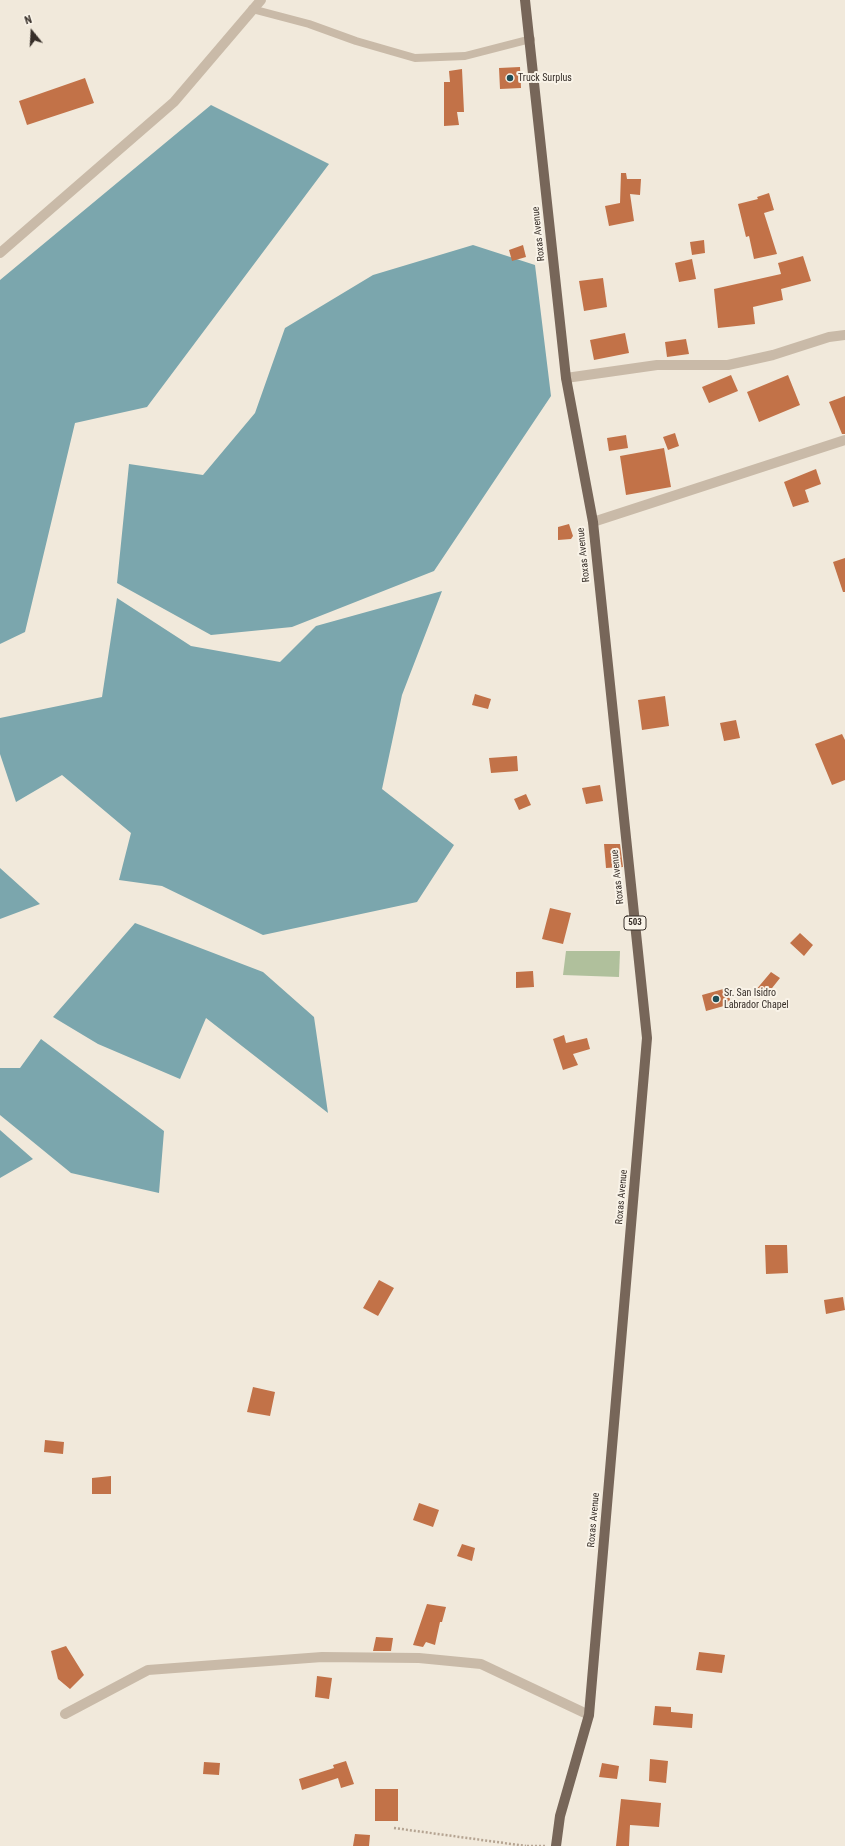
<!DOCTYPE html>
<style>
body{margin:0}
#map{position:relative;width:845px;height:1846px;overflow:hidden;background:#f1e9db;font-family:"Roboto Condensed",sans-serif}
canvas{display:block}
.north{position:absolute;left:12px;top:12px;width:40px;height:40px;-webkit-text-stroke:3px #f9f3e8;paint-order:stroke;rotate:342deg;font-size:11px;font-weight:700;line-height:16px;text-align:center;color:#362e28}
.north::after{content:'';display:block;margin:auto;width:14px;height:18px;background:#362e28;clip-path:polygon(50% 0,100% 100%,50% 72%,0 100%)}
</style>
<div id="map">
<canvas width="845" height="1846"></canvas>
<div class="north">N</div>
</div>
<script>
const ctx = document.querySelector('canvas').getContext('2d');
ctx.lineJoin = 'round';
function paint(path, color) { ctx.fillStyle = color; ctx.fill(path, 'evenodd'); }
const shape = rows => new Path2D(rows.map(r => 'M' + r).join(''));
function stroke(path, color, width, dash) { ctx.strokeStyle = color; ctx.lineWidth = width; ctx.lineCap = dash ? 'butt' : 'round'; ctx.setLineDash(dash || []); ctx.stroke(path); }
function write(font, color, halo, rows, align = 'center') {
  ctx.font = font + ' "Roboto Condensed",sans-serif'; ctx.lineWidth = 4; ctx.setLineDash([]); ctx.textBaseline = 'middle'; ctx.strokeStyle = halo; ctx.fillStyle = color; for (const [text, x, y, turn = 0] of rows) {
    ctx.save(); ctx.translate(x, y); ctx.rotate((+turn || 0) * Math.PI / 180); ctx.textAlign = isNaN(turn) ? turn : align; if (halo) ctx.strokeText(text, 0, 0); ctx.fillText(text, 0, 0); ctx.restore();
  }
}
const green = shape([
 [566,951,620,951,619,977,563,975]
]);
const water = shape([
 [211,105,329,164,147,407,75,423,25,632,0,644,0,280],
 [473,245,535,265,551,396,434,571,292,627,211,635,117,583,129,464,203,475,255,413,285,328,373,275],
 [442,591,402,695,382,789,454,845,417,902,263,935,162,886,119,880,131,833,62,775,16,802,0,754,0,718,102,697,117,598,191,646,280,662,316,626],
 [0,868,40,904,0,919],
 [135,923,263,972,314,1017,328,1113,206,1018,180,1079,98,1044,53,1017],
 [41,1039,164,1131,159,1193,71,1173,0,1115,0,1068,20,1068],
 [0,1130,33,1159,0,1178]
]);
const building = shape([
 [520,67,521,88,500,89,499,68],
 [462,69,464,112,457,112,459,125,444,126,444,82,450,82,449,71],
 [85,78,94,103,27,125,19,101],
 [621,173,626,173,627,179,641,179,640,195,630,194,634,221,609,226,605,206,620,203],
 [769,193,774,210,764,213,777,254,754,259,749,236,746,237,738,204,758,199,757,197],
 [704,240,705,253,692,255,690,242],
 [523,245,526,257,512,261,509,250],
 [803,256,811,281,781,289,783,300,753,307,755,324,718,328,714,289,781,274,778,263],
 [692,259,696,279,679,282,675,263],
 [603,278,607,307,584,311,579,281],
 [625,333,629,353,594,360,590,340],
 [686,339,689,354,667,357,665,342],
 [731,375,738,391,709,403,702,387],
 [788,375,800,405,759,422,747,392],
 [845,396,845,434,842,434,829,402],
 [675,433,679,446,668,450,663,437],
 [626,435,628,448,609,451,607,438],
 [664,448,671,487,626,495,620,456],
 [816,469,821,484,805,490,809,502,793,507,784,482],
 [569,524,573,536,571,539,558,540,558,527],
 [845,558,845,592,843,592,833,562],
 [475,694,491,699,488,709,472,705],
 [665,696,669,726,642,730,638,700],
 [736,720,740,738,724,741,720,723],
 [842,734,845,740,845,780,832,785,815,744],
 [517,756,518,771,491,773,489,758],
 [600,785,603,801,586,804,582,788],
 [526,794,531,805,519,810,514,799],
 [604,844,620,844,623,867,606,868],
 [550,908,571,913,563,944,542,939],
 [800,933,813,945,804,956,790,943],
 [533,971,534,987,516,988,516,972],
 [771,972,780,978,765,997,755,991],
 [727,988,731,1004,706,1011,702,995],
 [564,1035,566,1043,587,1038,590,1049,573,1054,578,1065,563,1070,553,1039],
 [765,1245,787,1245,788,1273,766,1274],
 [379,1280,394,1288,378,1316,363,1308],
 [843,1297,845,1310,826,1314,824,1300],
 [253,1387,275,1392,270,1416,247,1412],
 [45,1440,64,1442,63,1454,44,1452],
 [111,1476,111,1494,92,1494,92,1478],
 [419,1503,439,1510,433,1527,413,1520],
 [462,1544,475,1548,472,1561,457,1556],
 [427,1604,446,1607,442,1622,440,1622,435,1645,426,1642,423,1647,413,1645],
 [376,1637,393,1638,391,1651,373,1651],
 [66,1646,84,1675,70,1689,58,1679,51,1651],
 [699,1652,725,1655,722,1673,696,1670],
 [317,1676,332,1678,329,1699,315,1697],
 [655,1706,671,1707,671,1712,693,1714,692,1728,653,1725],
 [650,1759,668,1761,666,1783,649,1781],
 [346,1761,354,1784,341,1788,338,1778,302,1790,299,1779,334,1768,333,1765],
 [204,1762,220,1763,219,1775,203,1774],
 [602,1763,619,1766,617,1779,599,1777],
 [375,1789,398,1789,398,1821,375,1821],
 [621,1799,661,1803,659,1827,630,1825,629,1846,616,1846],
 [355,1834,370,1835,369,1846,353,1846]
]);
const path = shape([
 [394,1828,526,1846],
 [527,1846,546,1846]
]);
const service = shape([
 [252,9,309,24,356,41,415,58,465,56,531,39]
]);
const minor = shape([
 [0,253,174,102,261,0],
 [566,378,657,365,728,365,773,355,829,337,845,335],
 [593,522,845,440],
 [65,1714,148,1670,322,1657,419,1658,481,1664,589,1715]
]);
const primary = shape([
 [525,0,566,378,593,522,647,1038,589,1715,560,1816,556,1846]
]);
const markers = [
 [510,78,4,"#1f4d56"],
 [716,999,4,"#1f4d56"]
];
const shields = [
 [635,923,22]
];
const shieldNames = [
 ["503",635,923]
];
const poiNames = [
 ["Truck Surplus",518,78],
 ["Sr. San Isidro",724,993],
 ["Labrador Chapel",724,1005]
];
const streetNames = [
 ["Roxas Avenue",539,234,-96],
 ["Roxas Avenue",584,555,-96],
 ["Roxas Avenue",618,877,-96],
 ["Roxas Avenue",622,1197,-85],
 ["Roxas Avenue",594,1520,-85]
];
paint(green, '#b0c09c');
paint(water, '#7ba6ad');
paint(building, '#c27248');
stroke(path, '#b5a492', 2.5, [2, 2]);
stroke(service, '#c9baa8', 8);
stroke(minor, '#c9baa8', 10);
stroke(primary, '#776659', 10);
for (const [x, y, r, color] of markers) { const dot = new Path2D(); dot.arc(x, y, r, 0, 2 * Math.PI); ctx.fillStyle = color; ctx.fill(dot); stroke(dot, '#f9f3e8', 1.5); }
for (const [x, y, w] of shields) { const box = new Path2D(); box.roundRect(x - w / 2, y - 7, w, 14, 3); ctx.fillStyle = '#f9f3e8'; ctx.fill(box); stroke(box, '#362e28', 1); }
write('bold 9px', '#362e28', null, shieldNames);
write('10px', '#362e28', '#f9f3e8', poiNames, 'left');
write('10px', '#362e28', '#f9f3e8', streetNames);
</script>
